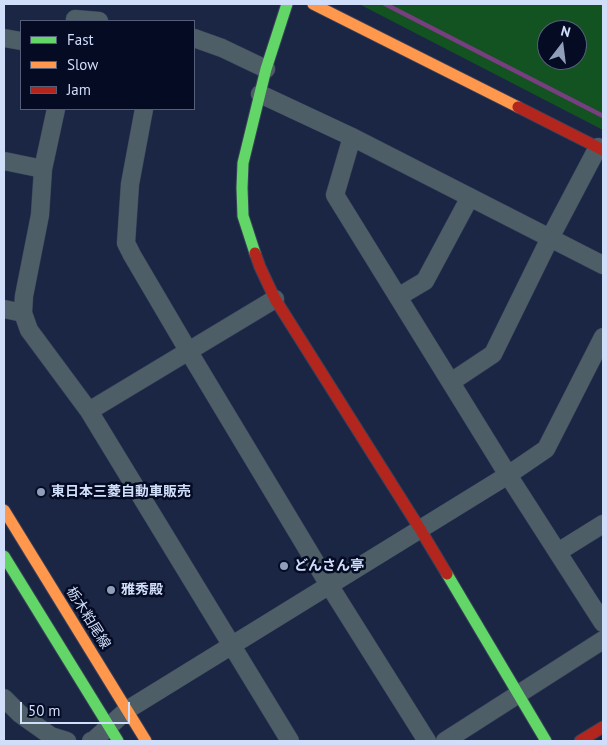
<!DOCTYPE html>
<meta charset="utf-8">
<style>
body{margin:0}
#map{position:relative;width:607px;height:745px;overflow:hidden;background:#1b2644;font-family:"PT Sans",sans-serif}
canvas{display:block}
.frame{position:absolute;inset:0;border:5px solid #d1defa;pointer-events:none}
.legend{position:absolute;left:20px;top:20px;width:175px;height:90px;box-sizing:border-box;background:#040b23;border:1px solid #565f79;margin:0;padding:6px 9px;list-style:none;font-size:15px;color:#d1defa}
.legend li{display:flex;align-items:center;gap:10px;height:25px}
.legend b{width:25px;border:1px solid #565f79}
.north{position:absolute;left:537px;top:20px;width:50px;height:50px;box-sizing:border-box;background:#040b23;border:1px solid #565f79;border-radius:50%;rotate:15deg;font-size:14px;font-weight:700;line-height:20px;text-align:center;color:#d1defa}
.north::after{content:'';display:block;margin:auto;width:18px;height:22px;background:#919eba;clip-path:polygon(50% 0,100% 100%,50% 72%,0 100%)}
.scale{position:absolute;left:20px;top:702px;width:110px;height:22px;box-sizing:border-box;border:2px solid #d1defa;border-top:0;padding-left:6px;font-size:15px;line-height:18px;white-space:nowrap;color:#d1defa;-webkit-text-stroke:4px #040b23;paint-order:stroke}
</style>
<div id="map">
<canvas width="607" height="745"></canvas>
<div class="frame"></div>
<ul class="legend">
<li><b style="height:6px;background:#63d668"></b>Fast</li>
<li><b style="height:6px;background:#ff974d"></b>Slow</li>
<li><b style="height:6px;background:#b3261e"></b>Jam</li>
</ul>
<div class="north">N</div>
<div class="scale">50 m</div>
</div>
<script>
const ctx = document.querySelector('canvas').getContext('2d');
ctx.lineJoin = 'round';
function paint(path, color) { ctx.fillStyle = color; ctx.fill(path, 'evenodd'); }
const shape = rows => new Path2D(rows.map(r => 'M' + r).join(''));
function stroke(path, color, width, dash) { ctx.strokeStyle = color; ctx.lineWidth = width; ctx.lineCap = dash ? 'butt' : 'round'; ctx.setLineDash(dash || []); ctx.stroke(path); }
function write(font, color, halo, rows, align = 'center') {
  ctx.font = font + ' "PT Sans","Noto Sans JP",sans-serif'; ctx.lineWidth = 5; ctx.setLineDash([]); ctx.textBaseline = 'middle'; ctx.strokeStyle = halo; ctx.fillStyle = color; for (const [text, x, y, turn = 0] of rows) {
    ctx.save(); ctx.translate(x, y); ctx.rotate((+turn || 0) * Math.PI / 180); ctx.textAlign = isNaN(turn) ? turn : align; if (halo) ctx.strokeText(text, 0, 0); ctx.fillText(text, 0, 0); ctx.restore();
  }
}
const green = shape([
 [359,4,603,4,603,130],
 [547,30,577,30,577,60,547,60]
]);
const stream = shape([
 [385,4,603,116]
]);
const street = shape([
 [75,19,99,21],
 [4,38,21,41],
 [194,38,222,48,266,69],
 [260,94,352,137,603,265],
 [56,109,43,169,40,215,24,296,23,313,29,330,89,411,290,741],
 [144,109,130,184,126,243,132,255,189,352,329,585,427,741],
 [352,137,335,195,508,475,603,623],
 [4,161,43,169],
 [398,297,425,281,470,197],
 [4,309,23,313],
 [451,382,493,354,550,238,598,147],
 [89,411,275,299],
 [558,552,603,524],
 [4,698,20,714,51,736,67,741],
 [91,741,93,741,127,710,508,475,546,449,603,337],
 [445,741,603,640]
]);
const fast = shape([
 [255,253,243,216,242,188,243,163,266,69,287,4],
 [4,556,118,741],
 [447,574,546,741]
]);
const slow = shape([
 [313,4,518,107],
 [4,510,146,741]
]);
const jam = shape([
 [518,107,603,150],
 [255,253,260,267,275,299,420,529,447,574],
 [580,741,603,727]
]);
const markers = [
 [41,492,5,"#919eba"],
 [284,566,5,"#919eba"],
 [111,590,5,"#919eba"]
];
const poiNames = [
 ["東日本三菱自動車販売",51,492],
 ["どんさん亭",294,566],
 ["雅秀殿",121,590]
];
const streetNames = [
 ["栃木粕尾線",88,618,58]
];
paint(green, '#135221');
stroke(stream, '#773f7f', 4.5);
stroke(street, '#38415a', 19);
stroke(fast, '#38415a', 13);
stroke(slow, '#38415a', 13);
stroke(jam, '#38415a', 13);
stroke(street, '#4d5e67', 18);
stroke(fast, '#63d668', 11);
stroke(slow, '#ff974d', 11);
stroke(jam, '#b3261e', 11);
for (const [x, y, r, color] of markers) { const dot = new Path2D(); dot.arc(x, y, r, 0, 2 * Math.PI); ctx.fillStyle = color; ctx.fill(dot); stroke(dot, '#040b23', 2); }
write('bold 14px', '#d1defa', '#040b23', poiNames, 'left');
write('14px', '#d1defa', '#040b23', streetNames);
</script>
